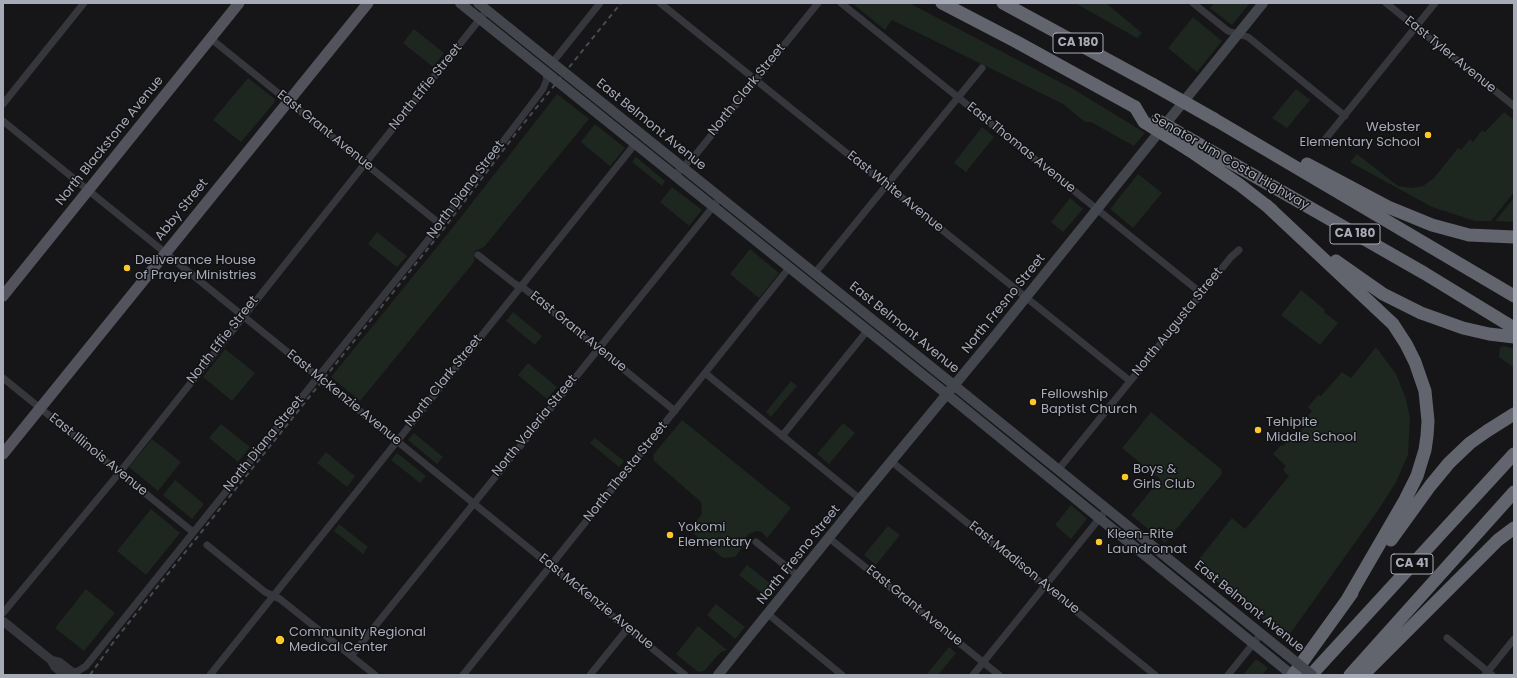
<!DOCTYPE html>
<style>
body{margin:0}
#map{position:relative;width:1517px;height:678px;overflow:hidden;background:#161618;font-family:Poppins,sans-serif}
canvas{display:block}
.frame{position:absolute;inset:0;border:4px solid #a7abb8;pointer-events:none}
</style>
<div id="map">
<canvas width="1517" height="678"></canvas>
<div class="frame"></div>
</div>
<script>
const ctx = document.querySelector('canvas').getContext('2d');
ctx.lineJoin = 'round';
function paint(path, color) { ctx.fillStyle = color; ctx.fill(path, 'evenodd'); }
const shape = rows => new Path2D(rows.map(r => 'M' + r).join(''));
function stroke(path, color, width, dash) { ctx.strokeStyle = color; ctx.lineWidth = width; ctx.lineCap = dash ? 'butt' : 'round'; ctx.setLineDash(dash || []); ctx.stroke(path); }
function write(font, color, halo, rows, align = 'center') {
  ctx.font = font + ' Poppins,sans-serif'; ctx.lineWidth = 3; ctx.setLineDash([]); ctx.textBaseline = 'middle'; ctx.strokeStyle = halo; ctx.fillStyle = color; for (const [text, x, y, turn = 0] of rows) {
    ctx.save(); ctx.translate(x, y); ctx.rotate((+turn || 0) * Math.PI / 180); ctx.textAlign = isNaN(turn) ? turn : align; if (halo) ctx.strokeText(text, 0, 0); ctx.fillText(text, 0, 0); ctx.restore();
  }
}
const green = shape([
 [852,3,909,3,1075,90,1145,133,1134,146,1091,122,1085,122,1063,104,892,20,885,30],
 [1075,3,1106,3,1142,33,1137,38],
 [1214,3,1250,3,1232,25,1210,8],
 [1193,17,1222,41,1197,72,1168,48],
 [414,29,444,53,433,67,403,43],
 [248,78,275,99,274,103,241,142,213,120],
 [1296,89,1310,100,1287,128,1272,118],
 [557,94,589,119,484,247,475,251,474,262,360,401,331,377,450,231],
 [1504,112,1514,120,1514,192,1491,221,1475,221,1432,207,1350,162,1357,154,1398,186,1413,188,1423,186,1434,178,1458,148,1461,150,1470,139,1473,142,1482,130,1485,132],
 [595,124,625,148,610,166,581,142],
 [982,127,994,137,966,172,954,163],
 [636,157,665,181,662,186,632,162],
 [1138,174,1162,193,1133,228,1110,209],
 [672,187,702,210,689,226,660,202],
 [1070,198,1083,209,1063,232,1051,222],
 [1514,198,1514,222,1495,221],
 [377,232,407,256,397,267,368,244],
 [750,249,779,273,759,298,730,274],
 [1301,290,1325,310,1324,312,1338,323,1320,345,1281,315],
 [513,312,542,336,535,345,506,321],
 [1504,346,1514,349,1513,367,1499,357,1500,347],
 [1376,347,1396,374,1406,399,1410,418,1408,455,1396,482,1379,509,1287,638,1195,564,1232,518,1245,529,1262,509,1289,476,1283,470,1286,466,1273,454,1281,445,1283,446,1292,435,1295,438,1306,424,1303,422,1312,411,1308,407,1318,395,1321,396,1342,372,1351,378],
 [225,349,255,373,232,401,203,377],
 [528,363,557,387,547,399,518,375],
 [791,381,797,386,771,417,766,412],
 [1151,412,1221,469,1222,474,1165,543,1131,515,1160,479,1122,448],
 [682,420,791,508,767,538,762,532,757,531,748,534,746,539,745,544,735,557,723,558,694,534,694,524,702,514,701,502,654,461,653,455],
 [843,423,855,433,829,464,817,454],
 [221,424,250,447,238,462,209,438],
 [414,433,443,457,437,464,408,440],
 [595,438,624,461,619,467,590,443],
 [152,439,181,462,158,491,129,467],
 [326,452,355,476,347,487,317,463],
 [397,453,426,476,420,483,391,460],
 [175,480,204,504,192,519,163,495],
 [1071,505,1087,519,1071,539,1055,525],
 [151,509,180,533,146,575,117,551],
 [339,524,368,547,363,554,334,531],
 [888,526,900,535,876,565,864,555],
 [747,565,776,588,768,598,739,575],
 [86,589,115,613,84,651,55,628],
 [716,604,745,627,735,639,707,615],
 [698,626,727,650,721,652,704,671,698,672,676,654],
 [949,647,956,653,938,675,926,675],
 [1256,659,1268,668,1262,675,1243,675]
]);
const minor = shape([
 [660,3,1130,381],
 [841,3,1201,293],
 [1193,3,1228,31,1248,37,1345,116],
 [1386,3,1514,106],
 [210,38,440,224],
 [552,63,600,3],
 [3,104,84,3],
 [3,121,685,675],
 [1323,142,1435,3],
 [674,176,697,153,818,3],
 [478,255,515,284,525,289,675,411],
 [815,273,982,68],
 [705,373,860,499],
 [3,378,193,532],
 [782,436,867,331],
 [892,462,1155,675],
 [1058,470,1231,257,1239,250],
 [829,538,999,675],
 [756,542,798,576],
 [207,545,265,592,280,599,375,675],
 [3,613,120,472,487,10],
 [768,614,842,675],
 [1447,638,1492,675],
 [351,656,716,203],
 [72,672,78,671,86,666,432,235,543,89,547,79,545,72],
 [210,675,635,144],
 [463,675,789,268],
 [590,675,628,628],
 [973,675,1107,509],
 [1228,675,1261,634],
 [1485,675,1514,639]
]);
const tertiary = shape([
 [3,621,51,660,55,667,65,675],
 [51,660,59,662,76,675]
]);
const secondary = shape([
 [460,3,938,387,1292,675],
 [478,3,945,378,1286,654],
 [718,675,860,499,990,342,1263,3]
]);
const primary = shape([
 [3,296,239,3],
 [3,454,368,3]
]);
const motorway = shape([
 [942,3,1015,41,1135,107],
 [1003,3,1152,84],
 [1214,119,1514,296],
 [1195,142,1424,273,1514,328],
 [1189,150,1240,185,1272,210],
 [1307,164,1388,207,1432,225,1469,235,1514,237],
 [1266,205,1393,324,1406,344,1415,362,1425,391,1428,421,1427,436,1425,450,1417,476,1405,500,1347,600],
 [1336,261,1383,294,1421,313,1463,328,1489,334,1514,337],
 [1391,540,1430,486,1449,463,1470,443,1487,431,1514,414],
 [1293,675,1352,593],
 [1311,675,1514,454],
 [1350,675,1514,492],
 [1363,675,1498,540,1514,528]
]);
const rail = shape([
 [90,675,115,640,442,231,520,128,621,3]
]);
const secondaryBridge = shape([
 [1286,654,1312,675]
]);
const motorwayBridge = shape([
 [1152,84,1214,119],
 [1135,107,1144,122,1189,150],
 [1157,120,1195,142]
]);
const markers = [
 [1428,135,4,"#fbc82a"],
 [127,268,4,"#fbc82a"],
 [1033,402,4,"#fbc82a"],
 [1258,430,4,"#fbc82a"],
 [1125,477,4,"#fbc82a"],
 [670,535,4,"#fbc82a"],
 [1099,542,4,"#fbc82a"],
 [280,640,5,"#fbc82a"]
];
const shields = [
 [1078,43,50],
 [1355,234,50],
 [1412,564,42]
];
const shieldNames = [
 ["CA 180",1078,43],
 ["CA 180",1355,234],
 ["CA 41",1412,564]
];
const streetNames = [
 ["East Tyler Avenue",1450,55,39],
 ["North Effie Street",426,87,-51],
 ["North Clark Street",747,90,-51],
 ["East Belmont Avenue",651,125,39],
 ["East Grant Avenue",325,131,39],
 ["North Blackstone Avenue",110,141,-51],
 ["East Thomas Avenue",1021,148,39],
 ["Senator Jim Costa Highway",1230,162,30],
 ["North Diana Street",466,190,-53],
 ["East White Avenue",895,192,39],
 ["Abby Street",182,210,-51],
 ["North Fresno Street",1004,304,-51],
 ["North Augusta Street",1178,322,-51],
 ["East Belmont Avenue",904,328,39],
 ["East Grant Avenue",578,332,39],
 ["North Effie Street",223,340,-52],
 ["North Clark Street",444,381,-51],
 ["East McKenzie Avenue",344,398,39],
 ["North Valeria Street",535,426,-51],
 ["North Diana Street",264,444,-51],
 ["East Illinois Avenue",98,455,39],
 ["North Thesta Street",626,472,-51],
 ["North Fresno Street",799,555,-51],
 ["East Madison Avenue",1024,568,39],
 ["East McKenzie Avenue",596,602,39],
 ["East Grant Avenue",914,606,39],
 ["East Belmont Avenue",1249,607,39]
];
const poiNames = [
 ["Webster",1420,128,"right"],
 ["Elementary School",1420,143,"right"],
 ["Deliverance House",135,261],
 ["of Prayer Ministries",135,276],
 ["Fellowship",1041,395],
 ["Baptist Church",1041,410],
 ["Tehipite",1266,423],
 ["Middle School",1266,438],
 ["Boys &",1133,470],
 ["Girls Club",1133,485],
 ["Yokomi",678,528],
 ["Elementary",678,543],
 ["Kleen-Rite",1107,535],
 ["Laundromat",1107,550],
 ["Community Regional",289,633],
 ["Medical Center",289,648]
];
paint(green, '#1d261f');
stroke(minor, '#36373d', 7);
stroke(tertiary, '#36373d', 9);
stroke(secondary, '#44464d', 10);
stroke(primary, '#52535c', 11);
stroke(motorway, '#62646e', 13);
stroke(rail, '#494b52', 2, [5, 4]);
stroke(secondaryBridge, '#44464d', 10);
stroke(motorwayBridge, '#62646e', 13);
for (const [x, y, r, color] of markers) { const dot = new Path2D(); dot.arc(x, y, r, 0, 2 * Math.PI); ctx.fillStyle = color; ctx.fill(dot); stroke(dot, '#111113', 1.5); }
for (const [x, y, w] of shields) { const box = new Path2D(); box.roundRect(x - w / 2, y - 10, w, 20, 3); ctx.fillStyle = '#111113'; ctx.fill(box); stroke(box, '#a7abb8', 1); }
write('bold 12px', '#a7abb8', null, shieldNames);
write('13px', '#a7abb8', '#111113', streetNames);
write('13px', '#a7abb8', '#111113', poiNames, 'left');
</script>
